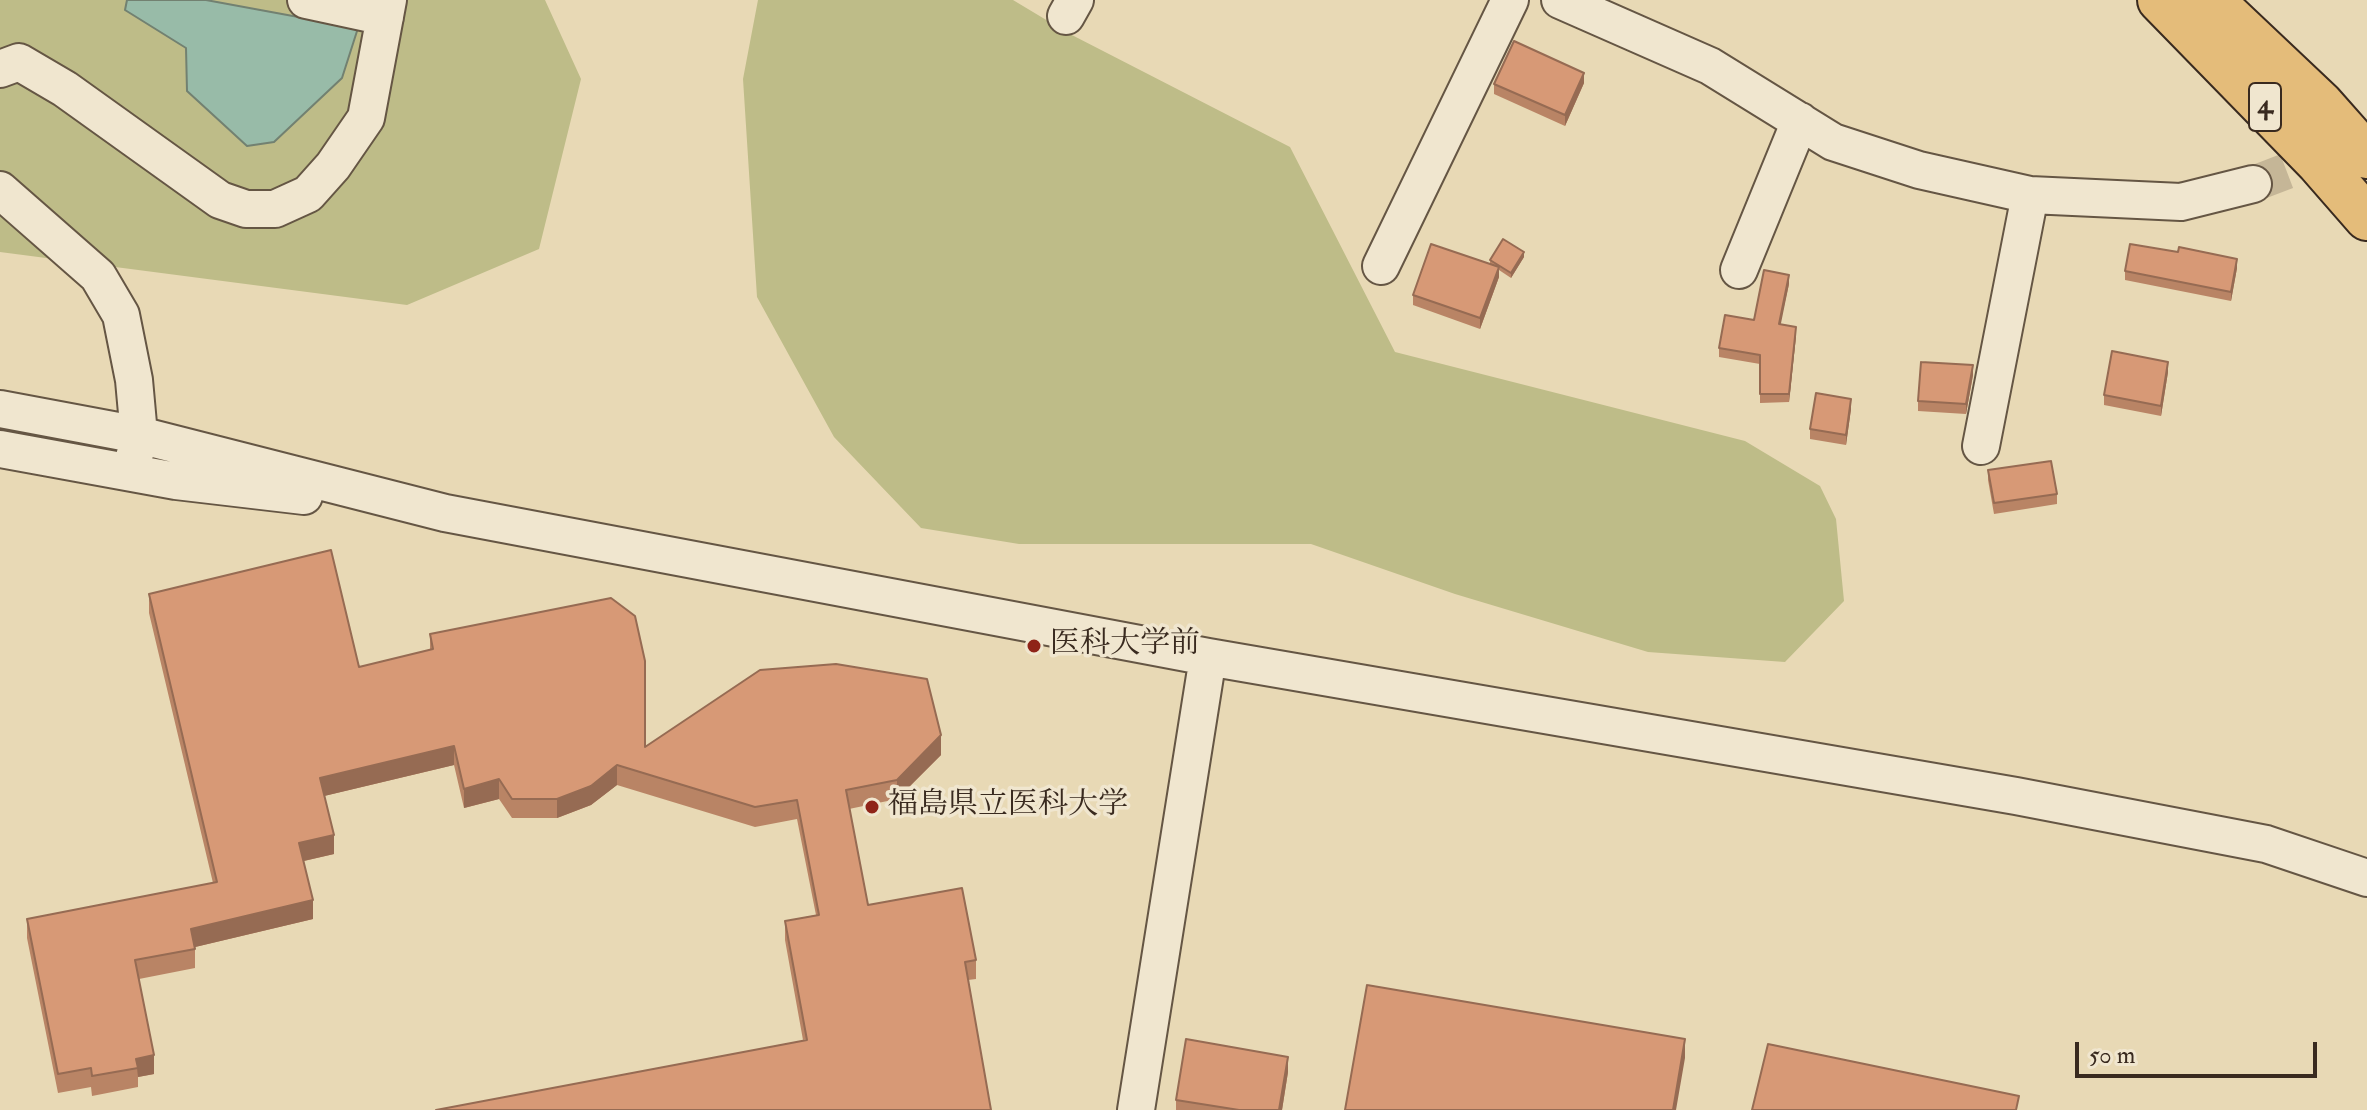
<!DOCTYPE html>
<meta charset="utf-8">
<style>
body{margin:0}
#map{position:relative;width:2367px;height:1110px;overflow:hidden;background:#e8d9b5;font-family:"IM FELL Double Pica",serif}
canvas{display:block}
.scale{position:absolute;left:2075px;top:1042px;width:242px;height:36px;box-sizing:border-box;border:4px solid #392a1f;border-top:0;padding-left:10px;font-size:24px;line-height:28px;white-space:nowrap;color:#392a1f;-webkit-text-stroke:6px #f0e6cf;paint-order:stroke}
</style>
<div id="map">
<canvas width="2367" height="1110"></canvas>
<div class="scale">50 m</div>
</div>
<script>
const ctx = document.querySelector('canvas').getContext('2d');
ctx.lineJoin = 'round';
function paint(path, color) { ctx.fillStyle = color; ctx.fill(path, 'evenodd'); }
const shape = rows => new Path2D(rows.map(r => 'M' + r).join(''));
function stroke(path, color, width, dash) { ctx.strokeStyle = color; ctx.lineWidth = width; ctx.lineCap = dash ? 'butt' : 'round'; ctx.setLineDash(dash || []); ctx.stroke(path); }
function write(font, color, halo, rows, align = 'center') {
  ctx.font = font + ' "IM FELL Double Pica","Noto Serif JP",serif'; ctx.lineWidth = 7; ctx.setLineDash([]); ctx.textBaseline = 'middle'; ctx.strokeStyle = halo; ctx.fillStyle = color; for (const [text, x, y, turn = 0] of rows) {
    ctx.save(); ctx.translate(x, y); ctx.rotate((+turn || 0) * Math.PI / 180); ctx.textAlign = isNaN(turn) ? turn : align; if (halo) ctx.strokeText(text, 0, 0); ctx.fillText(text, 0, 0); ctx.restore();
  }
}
const green = shape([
 [0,0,545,0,581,79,539,249,407,305,0,252],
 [758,0,1013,0,1068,33,1290,147,1395,352,1745,441,1820,486,1836,519,1844,601,1785,662,1648,652,1455,594,1311,544,1019,544,921,528,834,437,757,297,743,79]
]);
const water = shape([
 [127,0,206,0,358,28,342,78,274,142,247,146,187,91,186,48,125,10,127,0]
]);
const minorTunnel = shape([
 [2253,184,2337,152]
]);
const minor = shape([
 [306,0,385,17],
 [1560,0,1710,66,1833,142,1919,170,2030,195,2181,202,2253,184],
 [1066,16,1075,0],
 [0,69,19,62,65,89,220,200,246,209,275,209,308,194,333,166,366,118,388,0],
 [0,190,98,276,121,315,134,380,139,435,134,458],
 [1381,266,1510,0],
 [1739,270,1800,121],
 [0,409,139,435,445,513,1208,657,2016,796,2266,844,2367,878],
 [1981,446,2030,195],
 [0,449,176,481,304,496],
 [1136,1110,1208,657]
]);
const highway = shape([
 [2160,0,2319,163,2367,218],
 [2211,0,2321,104,2367,156]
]);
const wall = shape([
 [1584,83,1565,126,1494,94,1494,84],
 [2178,252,2237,268,2231,301,2125,280,2125,271],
 [1524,257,1511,278,1499,270,1499,277,1480,329,1413,305,1413,295,1490,264,1490,260],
 [1789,284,1780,324,1796,336,1789,402,1760,403,1760,364,1719,357,1719,348,1754,320],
 [2168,372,2161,416,2104,405,2104,395],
 [1973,375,1966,414,1918,411,1918,401],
 [1851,409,1846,445,1810,439,1810,429],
 [1988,470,2057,494,2057,504,1994,514,1988,480],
 [149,594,359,667,430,650,430,634,645,747,941,755,897,799,849,809,868,905,976,960,976,979,968,980,803,1040,785,940,785,921,816,915,797,819,755,827,617,785,591,805,557,818,512,818,499,799,464,808,454,765,324,796,334,854,304,861,313,919,195,947,195,968,139,979,154,1074,138,1077,138,1087,92,1096,91,1087,58,1093,27,938,27,919,213,883,149,613],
 [1288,1072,1282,1110,1176,1110,1176,1100]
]);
const shadedWall = shape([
 [1584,73,1584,83,1565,126,1565,115],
 [1524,252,1524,257,1511,278,1511,273],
 [2237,259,2237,268,2231,301,2231,292],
 [1499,267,1499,277,1480,329,1480,318],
 [1789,275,1789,284,1779,333,1779,324],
 [1796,327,1796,336,1789,402,1789,394],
 [2168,362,2168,372,2161,416,2161,406],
 [1973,365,1973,375,1966,414,1966,404],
 [1851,399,1851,409,1846,445,1846,435],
 [941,735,941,755,897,799,897,780],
 [454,746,454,765,320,797,320,778],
 [617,765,617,785,591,805,557,818,557,799],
 [499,779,499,799,464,808,464,789],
 [334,835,334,854,299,862,299,843],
 [313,900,313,919,191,948,191,929],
 [1685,1039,1685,1058,1676,1110,1673,1110],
 [154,1055,154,1074,138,1077,136,1059],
 [1288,1057,1288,1072,1282,1110,1279,1110]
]);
const building = shape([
 [1514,41,1584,73,1565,115,1494,84,1514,41],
 [1503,239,1524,252,1511,273,1490,260,1503,239],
 [1431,244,1499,267,1480,318,1413,295,1431,244],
 [2130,244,2178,252,2179,247,2237,259,2231,292,2125,271,2130,244],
 [1764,270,1789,275,1779,324,1796,327,1789,394,1760,394,1760,355,1719,348,1725,315,1754,320,1764,270],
 [2112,351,2168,362,2161,406,2104,395,2112,351],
 [1921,362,1973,365,1966,404,1918,401,1921,362],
 [1816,393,1851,399,1846,435,1810,429,1816,393],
 [2051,461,2057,494,1994,503,1988,470,2051,461],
 [331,550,359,667,433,649,430,634,611,598,635,616,645,661,645,747,760,670,836,664,927,679,941,735,897,780,846,790,868,905,962,888,976,960,965,962,991,1110,436,1110,807,1040,785,921,819,915,797,800,755,807,617,765,591,786,557,799,512,799,499,779,464,789,454,746,320,778,334,835,299,843,313,900,191,929,195,949,135,960,154,1055,136,1059,138,1068,92,1076,91,1068,58,1074,27,919,217,882,149,594,331,550],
 [1367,985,1685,1039,1673,1110,1345,1110,1367,985],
 [1186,1039,1288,1057,1279,1110,1239,1110,1176,1100,1186,1039],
 [1768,1044,2019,1096,2016,1110,1752,1110,1768,1044]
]);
const markers = [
 [1034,646,8,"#8f2418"],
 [872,807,8,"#8f2418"]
];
const shields = [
 [2265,107,32]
];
const shieldNames = [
 ["4",2265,107]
];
const poiNames = [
 ["医科大学前",1050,646],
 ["福島県立医科大学",888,807]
];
paint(green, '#bebc88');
paint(water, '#98bba8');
stroke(water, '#728171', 2);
stroke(minorTunnel, '#c5b697', 36, [36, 18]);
stroke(minor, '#655644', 40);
stroke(highway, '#392a1f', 48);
stroke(minor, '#f0e6cf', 36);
stroke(highway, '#e4bc7a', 44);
paint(wall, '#b98465');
paint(shadedWall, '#966b53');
paint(building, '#d79976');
stroke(building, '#966b53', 2);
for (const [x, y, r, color] of markers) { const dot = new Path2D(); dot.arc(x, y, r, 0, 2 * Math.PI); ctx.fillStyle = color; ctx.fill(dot); stroke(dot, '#f0e6cf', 3); }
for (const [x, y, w] of shields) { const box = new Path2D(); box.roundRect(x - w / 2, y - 24, w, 48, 6); ctx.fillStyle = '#f0e6cf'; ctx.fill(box); stroke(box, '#392a1f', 2); }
write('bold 28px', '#392a1f', null, shieldNames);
write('30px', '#392a1f', '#f0e6cf', poiNames, 'left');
</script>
